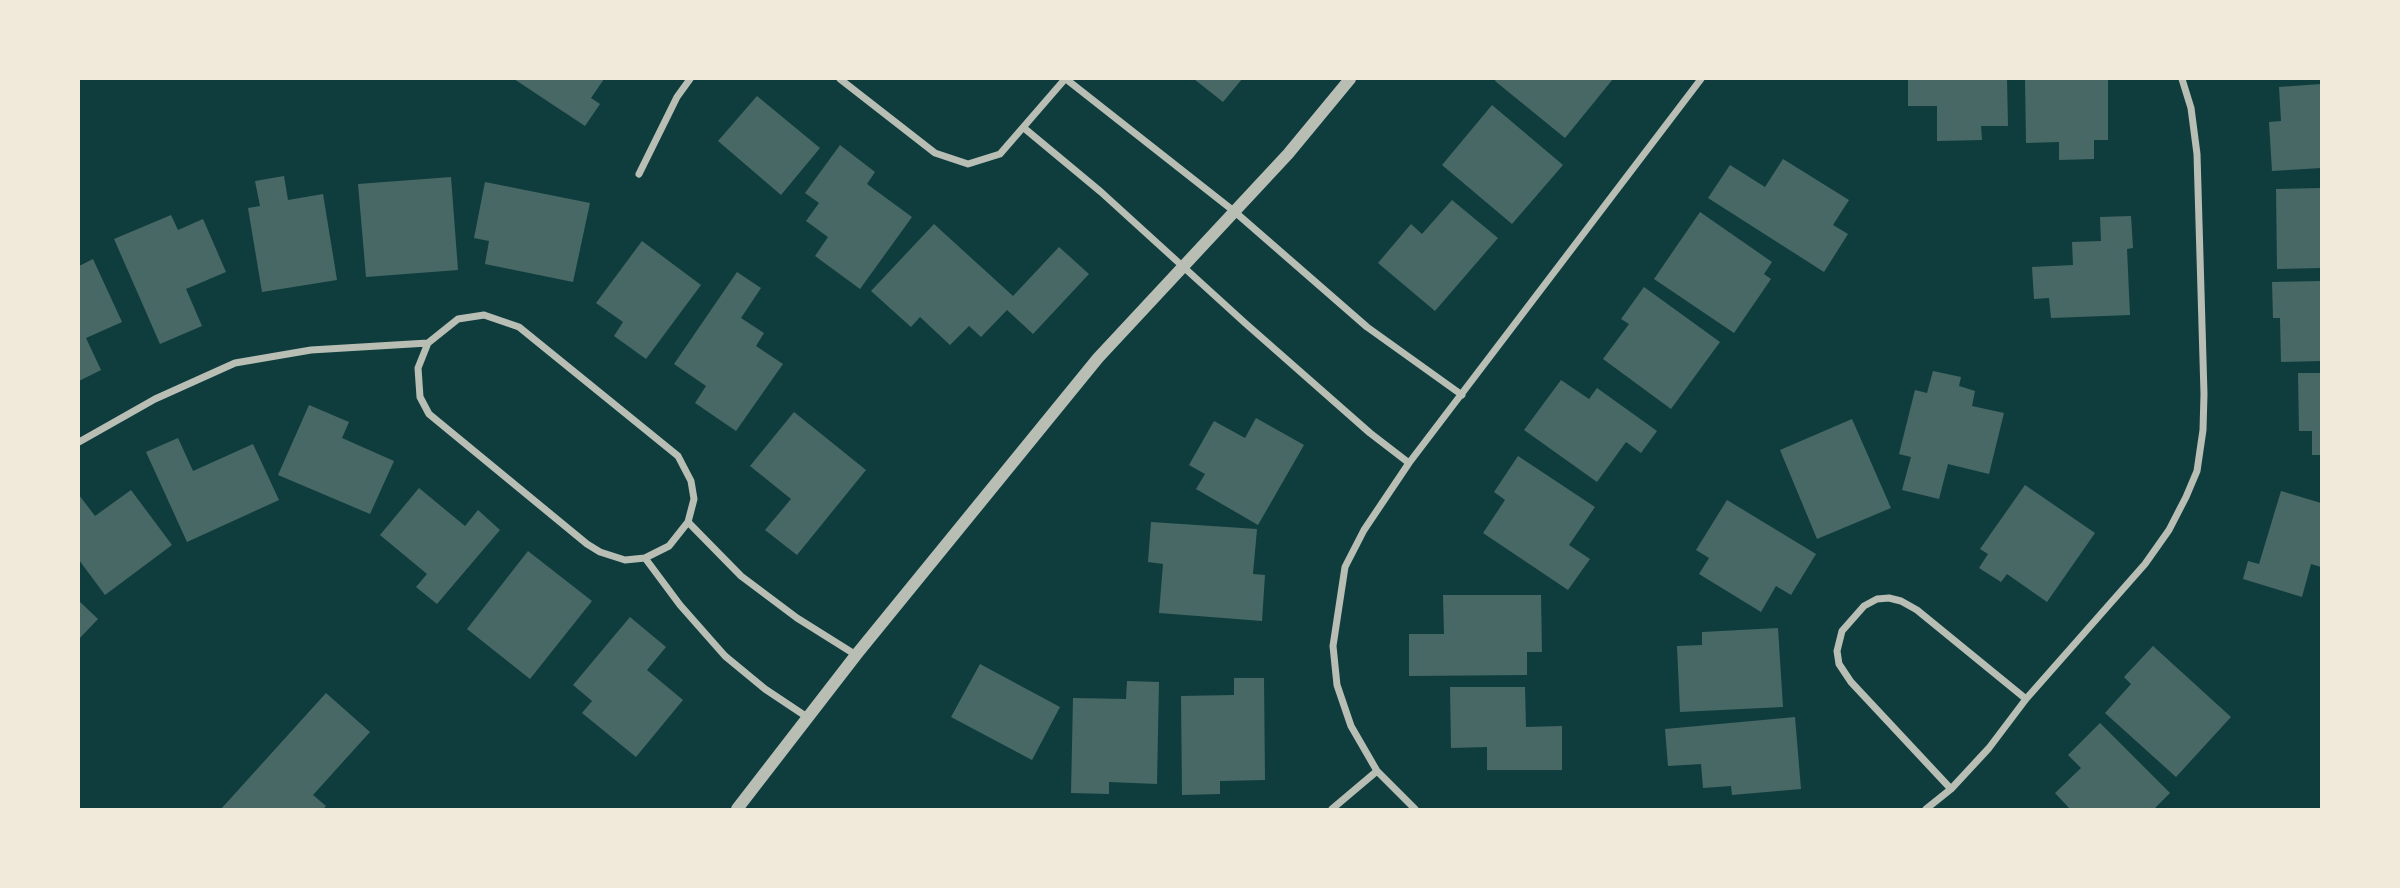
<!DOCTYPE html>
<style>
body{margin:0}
#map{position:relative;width:2400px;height:888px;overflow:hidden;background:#0f3d3e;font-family:"Sofia Sans Condensed",sans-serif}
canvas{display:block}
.frame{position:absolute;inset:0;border:80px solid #f1e9da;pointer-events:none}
</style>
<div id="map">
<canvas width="2400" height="888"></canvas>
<div class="frame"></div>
</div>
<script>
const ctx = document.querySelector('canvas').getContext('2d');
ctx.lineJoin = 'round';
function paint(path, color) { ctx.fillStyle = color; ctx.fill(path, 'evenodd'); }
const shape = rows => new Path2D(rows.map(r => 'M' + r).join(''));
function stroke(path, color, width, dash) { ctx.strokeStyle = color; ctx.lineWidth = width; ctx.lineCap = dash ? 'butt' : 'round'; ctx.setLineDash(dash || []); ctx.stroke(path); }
const building = shape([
 [514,79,604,79,591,98,600,104,585,126],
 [1194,79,1242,79,1223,102],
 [1496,79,1613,79,1565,138,1495,81],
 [1908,79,2007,79,2008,126,1981,126,1982,140,1937,141,1937,106,1908,106],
 [2025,79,2108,79,2108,140,2094,140,2094,159,2059,160,2059,142,2026,143],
 [2321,84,2321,168,2272,171,2269,122,2281,121,2279,87],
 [757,96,820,148,781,195,718,141],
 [1492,105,1563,165,1512,224,1442,165],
 [840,145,875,172,867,184,912,217,860,289,815,256,828,237,806,221,819,203,805,193],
 [1783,159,1849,200,1833,225,1848,234,1824,272,1708,198,1730,165,1765,187],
 [284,176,288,200,323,194,337,280,262,292,248,208,260,206,255,181],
 [451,177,458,270,366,277,358,184],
 [485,182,590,203,573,282,485,264,489,241,474,238],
 [2321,188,2321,268,2277,269,2276,189],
 [1452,200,1498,238,1435,311,1378,263,1411,224,1422,234],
 [1700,212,1772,262,1764,274,1771,279,1734,333,1654,279],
 [171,215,178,230,203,219,226,272,186,289,202,326,160,344,114,239],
 [2131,216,2133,248,2127,249,2130,315,2051,318,2049,298,2034,299,2032,267,2073,265,2072,242,2101,241,2100,217],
 [934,224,1013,296,1059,247,1089,274,1033,334,1007,310,981,337,969,326,950,345,920,317,911,327,871,291],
 [642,241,701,285,646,359,614,336,623,322,596,303],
 [93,259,122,322,86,338,101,370,79,381,79,266],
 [737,272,761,288,741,318,764,333,756,346,783,364,736,431,695,403,706,386,674,364],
 [2321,281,2321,361,2281,362,2280,318,2273,318,2272,282],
 [1644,287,1720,342,1671,409,1603,359,1629,324,1621,319],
 [1933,371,1961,377,1959,386,1975,391,1972,406,2004,413,1989,474,1948,464,1939,499,1902,490,1911,457,1899,454,1915,390,1927,393],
 [2298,373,2321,373,2321,455,2312,455,2312,431,2299,431],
 [1561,380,1589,399,1597,388,1657,431,1641,453,1626,442,1597,482,1524,430],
 [309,405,349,422,342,438,394,461,370,514,278,475],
 [794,412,866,470,797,555,765,530,791,499,750,466],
 [1256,418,1304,445,1258,525,1196,489,1205,474,1189,465,1214,421,1245,438],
 [1852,419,1891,508,1817,539,1780,450],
 [178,438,193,471,253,444,279,500,187,542,146,452],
 [1518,456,1595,507,1569,545,1590,559,1568,590,1483,533,1505,500,1494,492],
 [2025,485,2095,533,2047,602,2007,574,2001,582,1979,568,1988,554,1980,549],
 [419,488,465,526,478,510,500,530,437,604,416,587,427,574,380,535],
 [131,490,172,545,105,595,79,560,79,495,95,516],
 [2281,491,2321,503,2321,567,2311,564,2302,597,2243,579,2248,561,2259,564],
 [1727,500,1816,554,1791,595,1776,586,1761,612,1699,574,1709,558,1696,550],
 [1151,522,1257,529,1253,574,1265,575,1262,621,1159,613,1163,564,1148,562],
 [528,551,592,601,530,679,467,629],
 [1443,595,1541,595,1542,652,1527,652,1527,675,1409,676,1409,634,1444,634],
 [79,601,98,619,79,639],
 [630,617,666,647,647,670,683,700,636,757,582,713,592,701,573,685],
 [1778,628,1783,707,1680,712,1677,646,1702,645,1702,632],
 [2153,646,2231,717,2176,777,2105,713,2131,684,2124,677],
 [980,664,1060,707,1032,760,951,717],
 [1234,678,1264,678,1265,780,1220,781,1220,794,1182,795,1181,696,1234,695],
 [1127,681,1159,682,1157,784,1109,782,1109,794,1071,793,1073,698,1126,699],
 [1450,687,1525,687,1526,727,1562,726,1562,770,1487,770,1487,747,1451,748],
 [326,693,370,732,313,795,326,806,323,809,221,809],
 [1795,717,1801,789,1732,795,1731,786,1703,788,1701,764,1668,766,1665,729],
 [2100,723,2170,793,2154,809,2070,809,2055,793,2081,768,2068,755]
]);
const minor = shape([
 [840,79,935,153,968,164,1000,154,1065,79],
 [1066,79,1235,212,1367,327,1462,395],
 [1024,128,1101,192,1245,323,1370,433,1409,463],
 [639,174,677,97,690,79],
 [484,315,519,327,678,456,691,481,694,499,688,522,669,546,645,558,625,560,600,552,587,544,429,414,420,397,418,368,428,343,458,319,484,315],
 [79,442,155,399,235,363,311,350,428,343],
 [688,522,741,576,797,618,856,655],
 [645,558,680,605,725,656,765,689,807,717],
 [1951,789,1851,682,1839,664,1837,651,1842,631,1864,606,1877,599,1889,598,1901,601,1917,610,2026,699],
 [1332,809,1377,771],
 [1415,809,1377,771,1351,726,1337,685,1333,646,1345,567,1364,530,1409,463,1701,79],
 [1926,809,1951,789,1989,748,2026,699,2145,564,2169,530,2186,497,2197,471,2203,430,2204,394,2197,154,2191,108,2182,79]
]);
const tertiary = shape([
 [737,809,856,655,1098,358,1288,154,1350,79]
]);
paint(building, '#486865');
stroke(minor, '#b8beb3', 7);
stroke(tertiary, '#b8beb3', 12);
</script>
